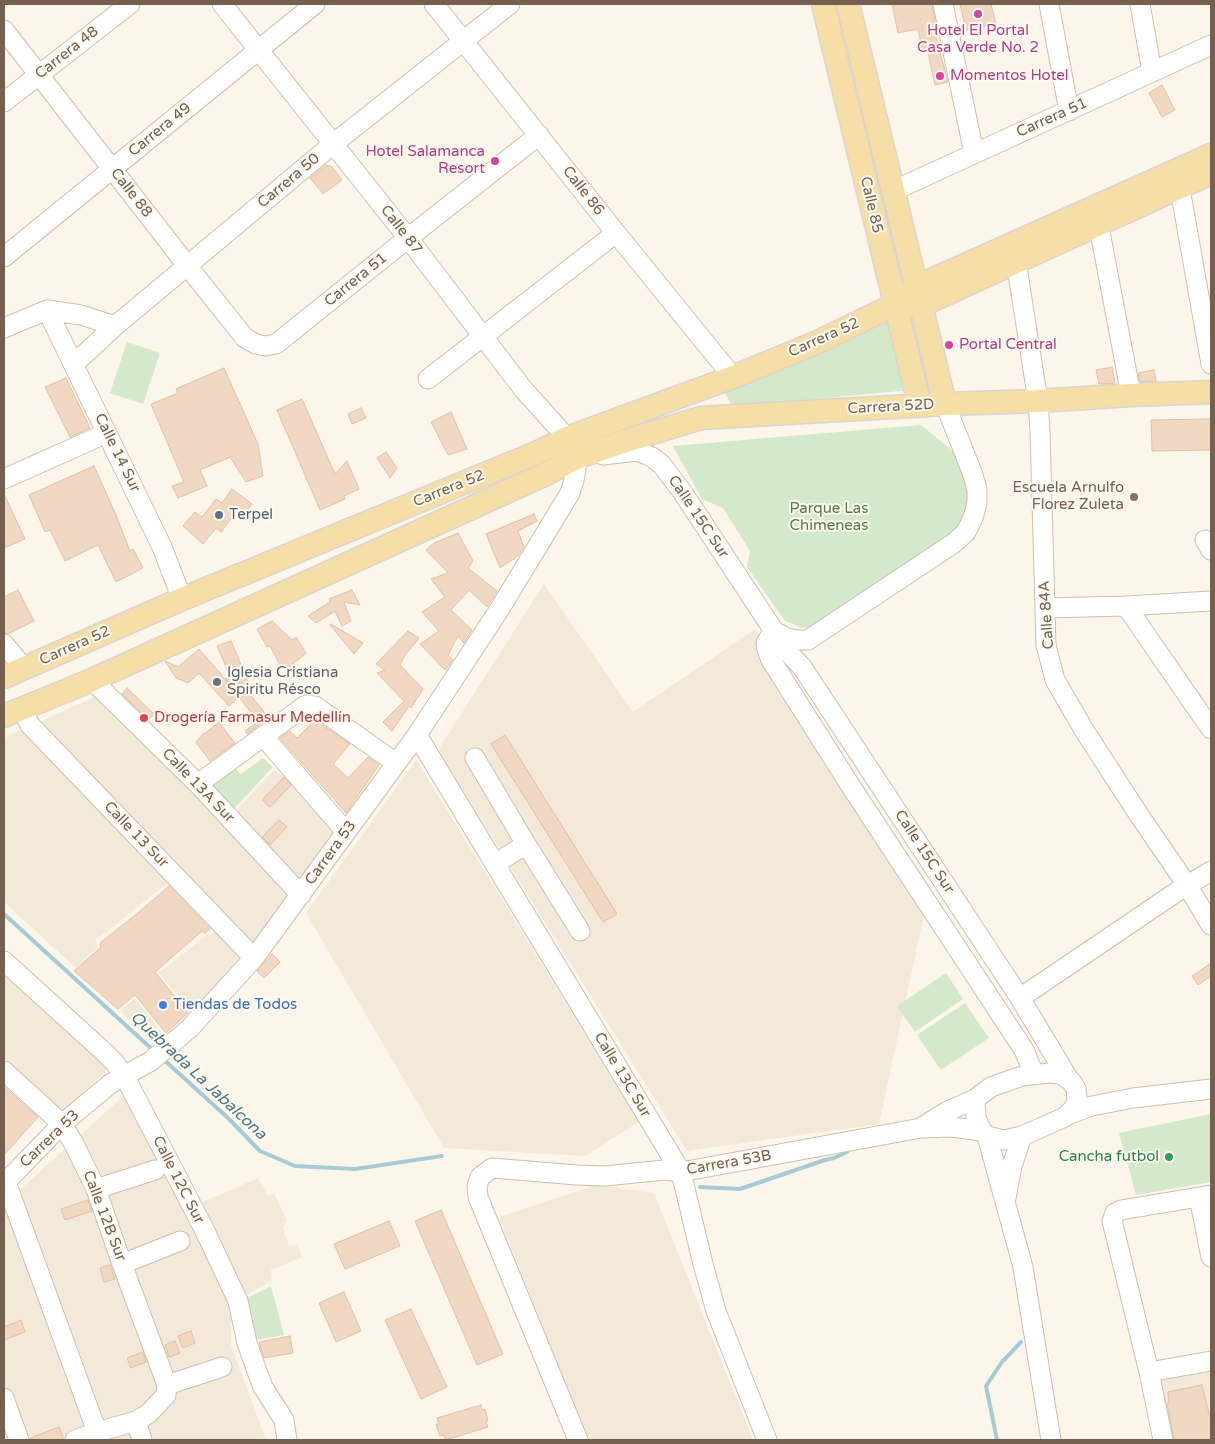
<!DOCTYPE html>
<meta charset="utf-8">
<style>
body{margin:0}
#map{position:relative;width:1215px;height:1444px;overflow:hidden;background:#fcf6ea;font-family:"Varela Round",sans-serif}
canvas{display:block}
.frame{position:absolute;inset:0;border:5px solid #755f4e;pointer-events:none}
</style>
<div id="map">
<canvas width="1215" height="1444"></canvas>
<div class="frame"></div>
</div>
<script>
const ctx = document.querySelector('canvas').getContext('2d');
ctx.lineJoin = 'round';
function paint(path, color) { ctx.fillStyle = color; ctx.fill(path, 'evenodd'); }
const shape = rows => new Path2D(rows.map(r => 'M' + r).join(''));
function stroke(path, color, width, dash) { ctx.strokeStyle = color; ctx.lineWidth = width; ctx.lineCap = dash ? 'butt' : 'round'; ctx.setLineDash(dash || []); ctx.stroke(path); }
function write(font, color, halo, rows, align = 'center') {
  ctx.font = font + ' "Varela Round",sans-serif'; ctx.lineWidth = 4; ctx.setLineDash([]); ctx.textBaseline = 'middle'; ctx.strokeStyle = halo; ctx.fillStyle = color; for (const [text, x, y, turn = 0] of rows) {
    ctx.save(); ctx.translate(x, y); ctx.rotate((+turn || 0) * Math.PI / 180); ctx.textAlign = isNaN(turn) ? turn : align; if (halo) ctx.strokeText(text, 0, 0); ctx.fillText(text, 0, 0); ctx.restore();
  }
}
const residential = shape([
 [544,584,633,712,755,629,930,887,879,1124,687,1151,438,750],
 [101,694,294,895,253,948,35,724],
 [27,727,169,882,96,940,98,947,76,968,4,902,4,738],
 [416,760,639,1122,585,1156,444,1148,306,913],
 [275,769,339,831,301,885,232,815],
 [219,928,247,959,192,1012,159,973,208,934,209,936],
 [4,973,109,1067,60,1117,4,1066],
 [135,998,165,1037,156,1046,120,1011],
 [128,1092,231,1301,231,1345,266,1440,4,1440,4,1204],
 [258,1178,268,1196,274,1193,287,1220,283,1227,289,1246,298,1244,302,1257,271,1270,272,1281,243,1297,198,1204],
 [596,1185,654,1193,753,1440,588,1440,499,1217],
 [1211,1367,1211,1440,1153,1440,1140,1377]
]);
const green = shape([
 [828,4,840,4,863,101,852,104],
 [894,319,911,390,733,407,724,392],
 [127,342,160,353,143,404,110,393],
 [921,425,965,461,974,496,959,530,820,628,803,628,785,621,747,567,750,551,723,508,702,499,673,446],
 [263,758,273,767,229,814,203,788,234,767,241,774],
 [946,973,963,999,915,1032,897,1006],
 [965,1003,989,1038,941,1070,917,1035],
 [1211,1114,1211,1182,1136,1195,1119,1133],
 [271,1286,284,1335,257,1340,245,1299]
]);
const stream = shape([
 [4,914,154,1051],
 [163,1059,228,1118,260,1151,295,1166,355,1169,442,1156],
 [700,1187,740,1189,825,1160,834,1158,847,1152],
 [997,1440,986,1386,1002,1362,1021,1342]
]);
const building = shape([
 [892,4,932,4,936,26,933,26,948,82,935,85,928,52,923,53,918,29,898,33,892,4],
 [960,4,991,4,996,24,966,30,960,4],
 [1162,85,1175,110,1162,117,1149,93,1162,85],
 [326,165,331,166,342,180,323,194,310,178,326,165],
 [1112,367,1115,383,1099,384,1096,370,1112,367],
 [224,368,258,444,263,476,246,482,230,457,200,470,207,486,178,498,172,486,184,482,151,404,178,393,176,389,224,368],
 [1154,370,1156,381,1140,382,1138,373,1154,370],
 [66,378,90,428,70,437,45,387,66,378],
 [302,399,335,474,347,461,359,489,344,496,345,499,320,510,277,410,302,399],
 [361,408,366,418,352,424,348,414,361,408],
 [451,412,467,449,448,455,431,422,451,412],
 [1211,419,1211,450,1152,451,1151,420,1211,419],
 [386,452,397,468,390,478,377,458,386,452],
 [94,466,116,515,130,551,133,549,143,568,116,582,98,545,65,561,50,530,45,532,29,495,94,466],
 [232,489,252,504,241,518,235,513,221,532,216,528,203,544,183,526,195,512,202,517,216,499,222,503,232,489],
 [4,494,25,539,4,548,4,494],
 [534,514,537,521,518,531,524,547,518,556,500,568,486,534,534,514],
 [458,533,473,561,468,568,497,591,487,607,469,590,451,610,472,630,464,643,458,636,448,655,453,660,445,670,420,644,439,631,422,612,445,597,431,579,448,573,426,550,434,543,458,533],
 [18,590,34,621,8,634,4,633,4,597,18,590],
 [352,590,360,605,344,602,351,621,342,626,335,611,316,623,308,616,330,602,329,599,352,590],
 [272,621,292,640,296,637,306,653,287,669,280,665,270,646,267,647,257,629,272,621],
 [331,624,363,643,354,654,330,625,331,624],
 [408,631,419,638,405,655,400,665,423,689,411,708,409,706,392,731,383,722,404,701,377,673,385,670,376,664,408,631],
 [231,641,250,686,245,688,269,718,247,734,245,731,258,722,239,697,229,706,199,673,188,683,176,678,165,661,178,667,199,649,233,688,226,679,230,676,217,646,231,641],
 [127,688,154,714,149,720,122,694,127,688],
 [311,717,350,744,333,764,348,778,368,757,379,765,346,813,280,738,290,731,297,738,312,723,309,719,311,717],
 [219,722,235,743,210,761,196,742,204,733,204,734,219,722],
 [505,735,617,914,603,922,491,744,505,735],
 [284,777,291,785,270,807,262,800,284,777],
 [279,820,287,827,270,845,262,837,279,820],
 [169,886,210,929,205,933,202,931,155,972,188,1013,166,1033,135,995,118,1009,74,971,101,947,100,943,139,912,169,886],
 [272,954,280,962,264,978,257,971,272,954],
 [1211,963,1211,976,1198,985,1192,976,1211,963],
 [4,1087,38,1117,4,1155,4,1087],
 [88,1200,92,1211,65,1220,61,1209,88,1200],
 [441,1210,503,1354,477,1365,415,1221,441,1210],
 [389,1221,400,1246,345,1269,334,1244,389,1221],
 [110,1265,115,1279,104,1282,100,1268,110,1265],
 [344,1292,361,1331,336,1342,319,1303,344,1292],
 [411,1309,447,1387,421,1399,385,1320,411,1309],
 [21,1320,25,1332,4,1340,4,1327,21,1320],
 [191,1331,195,1343,183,1348,178,1336,191,1331],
 [290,1336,293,1353,264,1358,259,1342,290,1336],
 [175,1341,180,1353,169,1357,165,1345,175,1341],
 [143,1352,146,1362,131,1368,127,1358,143,1352],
 [1202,1385,1210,1417,1211,1416,1211,1440,1174,1440,1167,1403,1169,1403,1168,1392,1202,1385],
 [481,1405,482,1410,485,1409,488,1421,486,1421,488,1427,446,1440,443,1435,440,1436,436,1424,439,1424,437,1418,481,1405],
 [59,1427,64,1440,30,1440,30,1438,59,1427]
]);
const minor = shape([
 [222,4,408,238,523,389,567,438,573,450],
 [434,4,616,233,733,377],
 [943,4,974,153],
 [1049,4,1069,111],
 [1140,4,1152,72],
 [4,30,193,273,245,338,256,344,265,346,276,344,408,238,539,135],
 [4,102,130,4],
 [1178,188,1182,200,1211,364],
 [893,191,1211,45],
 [1096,225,1101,237,1131,395],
 [4,257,315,4],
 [1016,261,1038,401,1040,431,1046,645,1055,680,1084,730,1139,815,1187,885,1211,925],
 [47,310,162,547,182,599],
 [4,328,47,310,81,315,115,326],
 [74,364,115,326,333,144,510,4],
 [428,379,616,233],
 [603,455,637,451,652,457,662,465,683,493,774,631,787,638,797,640,808,640,936,555,954,543,966,532,973,518,977,503,977,489,972,472,945,404],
 [4,479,107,433],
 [1205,540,1211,550],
 [1126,606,1211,729],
 [1045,608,1126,606,1211,601],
 [772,633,766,643,767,650,771,660,850,785,1024,1050,1034,1074],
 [766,643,779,644,784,648,802,667,1020,998,1068,1078],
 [4,644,24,668],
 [92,680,198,784,301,895],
 [22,708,30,725,254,958],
 [417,735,681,1172,703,1264,716,1311,767,1440],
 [263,736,346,832],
 [475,758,526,844],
 [198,784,306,705,315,706,396,763],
 [495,864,526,844,580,931],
 [4,961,104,1052,115,1063,124,1075,204,1229,238,1301,247,1343,258,1374,263,1387,284,1420,287,1440],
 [1020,998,1175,893,1211,871],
 [4,1071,62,1124,73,1142,96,1189,122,1264,167,1385,166,1395,148,1414,136,1421,97,1432,75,1440],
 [1070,1114,1092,1106,1133,1098,1211,1089],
 [922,1127,946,1112,975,1099,991,1087,1022,1076,1050,1073,1060,1074,1071,1081,1076,1089,1077,1098,1075,1107,1065,1117,1022,1136,1004,1140,987,1136,982,1131,976,1118,975,1099],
 [987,1136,1023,1267,1051,1440],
 [6,1182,97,1432],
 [4,1184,62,1124,110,1084,151,1061,190,1028,254,958,417,735,499,610,570,493,574,480,578,457],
 [96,1189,155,1170],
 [1199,1197,1211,1257],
 [1006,1198,1012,1166,1022,1136],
 [122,1264,180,1241],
 [1149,1372,1211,1361],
 [167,1385,222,1367],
 [4,1398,19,1440],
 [136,1421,142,1440],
 [578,1440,478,1197,477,1186,480,1177,492,1168,577,1175,605,1176,664,1170,681,1172,921,1128,951,1127,982,1131],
 [1163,1440,1149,1372,1112,1221,1115,1213,1121,1210,1211,1195]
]);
const major = shape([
 [823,4,918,399,918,406],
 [848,4,945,404],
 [905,305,920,306,1211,173],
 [4,677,182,599,536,453,567,438,733,377,820,341,894,305,916,287,1211,155],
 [4,716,92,680,548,473,578,457,629,440,701,418,945,404,1038,401,1131,395,1211,392]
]);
const markers = [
 [978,14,5,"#d1479c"],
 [940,76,5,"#d1479c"],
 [495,161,5,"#d1479c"],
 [949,345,5,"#d1479c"],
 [1134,497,5,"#8d6e63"],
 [219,515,5,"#5c6f8a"],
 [217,682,5,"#6b7280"],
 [144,718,5,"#e0444e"],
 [163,1005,5,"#3f7fe0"],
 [1169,1157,5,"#2e9e5b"]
];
const hotelNames = [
 ["Hotel El Portal",978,31,"center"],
 ["Casa Verde No. 2",978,48,"center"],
 ["Momentos Hotel",950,76],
 ["Hotel Salamanca",485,152,"right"],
 ["Resort",485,169,"right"],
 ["Portal Central",959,345]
];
const streetNames = [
 ["Carrera 48",67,53,-38],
 ["Carrera 51",1052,118,-24],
 ["Carrera 49",160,130,-39],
 ["Carrera 50",289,181,-40],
 ["Calle 86",583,191,52],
 ["Calle 88",131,193,52],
 ["Calle 85",871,205,77],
 ["Calle 87",401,230,52],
 ["Carrera 51",356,280,-39],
 ["Carrera 52",824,338,-24],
 ["Carrera 52D",891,407,-3],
 ["Calle 14 Sur",117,453,64],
 ["Carrera 52",449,489,-22],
 ["Calle 15C Sur",698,517,56],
 ["Calle 84A",1047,615,-94],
 ["Carrera 52",75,646,-24],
 ["Calle 13A Sur",198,786,46],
 ["Calle 13 Sur",136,835,46],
 ["Calle 15C Sur",924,852,57],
 ["Carrera 53",331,853,-54],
 ["Calle 13C Sur",622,1075,59],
 ["Carrera 53",50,1139,-44],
 ["Carrera 53B",729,1163,-10],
 ["Calle 12C Sur",178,1180,63],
 ["Calle 12B Sur",104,1216,69]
];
const educationNames = [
 ["Escuela Arnulfo",1124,488],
 ["Florez Zuleta",1124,505]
];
const parkNames = [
 ["Parque Las",829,509],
 ["Chimeneas",829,526]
];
const serviceNames = [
 ["Terpel",229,515]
];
const worshipNames = [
 ["Iglesia Cristiana",227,673],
 ["Spiritu Résco",227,690]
];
const healthNames = [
 ["Drogería Farmasur Medellín",154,718]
];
const shopNames = [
 ["Tiendas de Todos",173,1005]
];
const leisureNames = [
 ["Cancha futbol",1159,1157]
];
const waterNames = [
 ["Quebrada La Jabalcona",198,1076,43]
];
paint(residential, '#f3e9d9');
paint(green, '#d3e9c9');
stroke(stream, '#a6cbd6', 4);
paint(building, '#f0d8c3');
stroke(building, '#e1c0a4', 1);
stroke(minor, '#cdbfb0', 21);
stroke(major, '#dbd5d1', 25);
stroke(minor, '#fff', 19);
stroke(major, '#f6dfa7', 22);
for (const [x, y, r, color] of markers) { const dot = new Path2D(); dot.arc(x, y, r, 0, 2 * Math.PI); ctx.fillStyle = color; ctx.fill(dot); stroke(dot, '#fefaf0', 2); }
write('15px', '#b23c85', '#fefaf0', hotelNames, 'left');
write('15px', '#755f4e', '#fefaf0', streetNames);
write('15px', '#785e54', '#fefaf0', educationNames, 'right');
write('15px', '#527a47', '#fefaf0', parkNames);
write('15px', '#4e5e75', '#fefaf0', serviceNames, 'left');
write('15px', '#5b616d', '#fefaf0', worshipNames, 'left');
write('15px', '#be3a42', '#fefaf0', healthNames, 'left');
write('15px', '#366cbe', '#fefaf0', shopNames, 'left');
write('15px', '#27864d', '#fefaf0', leisureNames, 'right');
write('italic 16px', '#497887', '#fefaf0', waterNames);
</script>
